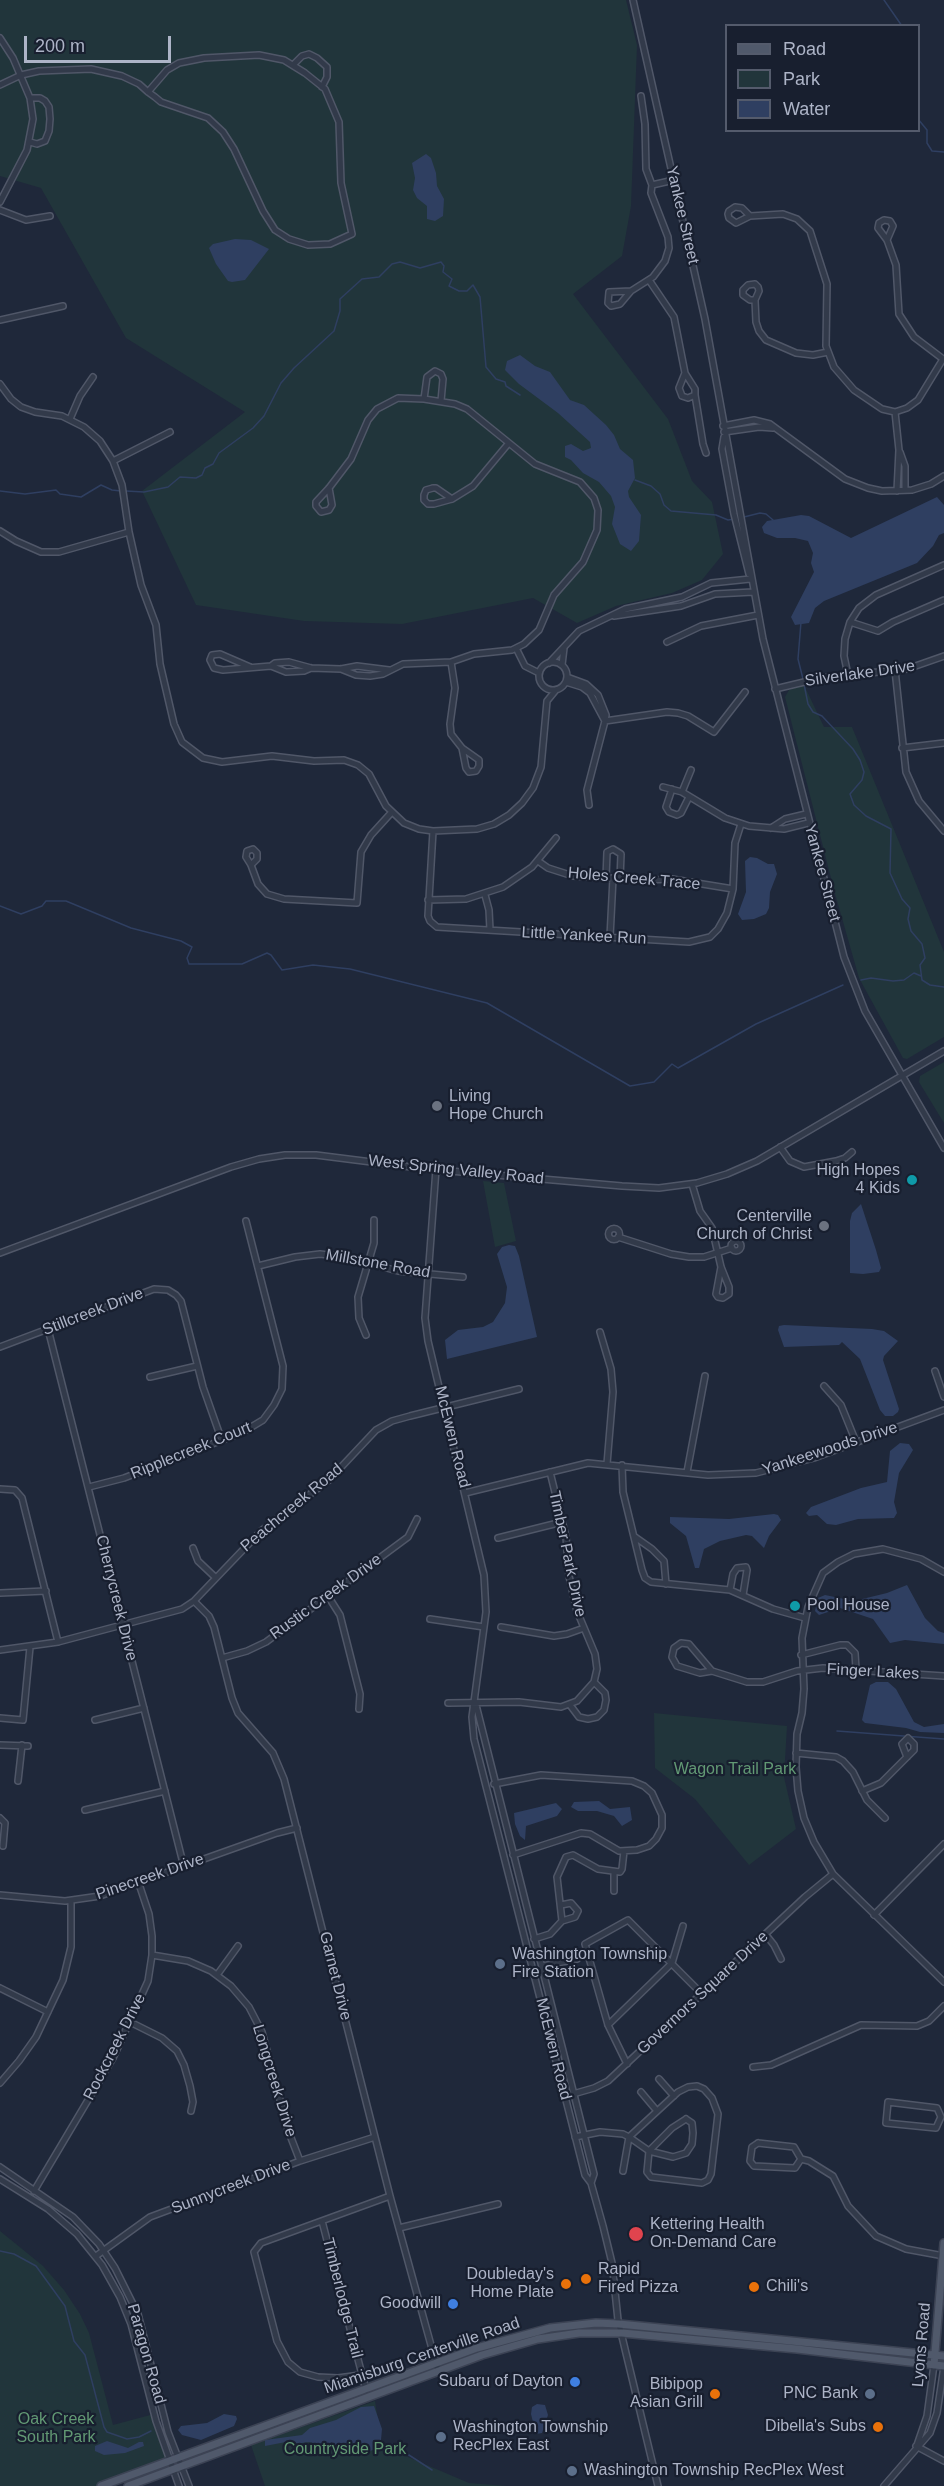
<!DOCTYPE html>
<style>
body{margin:0}
#map{position:relative;width:944px;height:2486px;overflow:hidden;background:#1f283a;font-family:Arial,sans-serif}
canvas{display:block}
.legend{position:absolute;left:725px;top:24px;width:195px;height:108px;box-sizing:border-box;background:#181f2f;border:2px solid #545b6c;margin:0;padding:8px 10px;list-style:none;font-size:18px;color:#adb4c7}
.legend li{display:flex;align-items:center;gap:12px;height:30px}
.legend b{width:30px;border:2px solid #545b6c}
.scale{position:absolute;left:24px;top:36px;width:147px;height:27px;box-sizing:border-box;border:3px solid #adb4c7;border-top:0;padding-left:8px;font-size:18px;line-height:21px;white-space:nowrap;color:#adb4c7;-webkit-text-stroke:4px #181f2f;paint-order:stroke}
</style>
<div id="map">
<canvas width="944" height="2486"></canvas>
<ul class="legend">
<li><b style="height:8px;background:#50596b"></b>Road</li>
<li><b style="height:16px;background:#21353b"></b>Park</li>
<li><b style="height:16px;background:#2f3f61"></b>Water</li>
</ul>
<div class="scale">200 m</div>
</div>
<script>
const ctx = document.querySelector('canvas').getContext('2d');
ctx.lineJoin = 'round';
function paint(path, color) { ctx.fillStyle = color; ctx.fill(path, 'evenodd'); }
const shape = rows => new Path2D(rows.map(r => 'M' + r).join(''));
function stroke(path, color, width, dash) { ctx.strokeStyle = color; ctx.lineWidth = width; ctx.lineCap = dash ? 'butt' : 'round'; ctx.setLineDash(dash || []); ctx.stroke(path); }
function write(font, color, halo, rows, align = 'center') {
  ctx.font = font + ' Arial,sans-serif'; ctx.lineWidth = 4.5; ctx.setLineDash([]); ctx.textBaseline = 'middle'; ctx.strokeStyle = halo; ctx.fillStyle = color; for (const [text, x, y, turn = 0] of rows) {
    ctx.save(); ctx.translate(x, y); ctx.rotate((+turn || 0) * Math.PI / 180); ctx.textAlign = isNaN(turn) ? turn : align; if (halo) ctx.strokeText(text, 0, 0); ctx.fillText(text, 0, 0); ctx.restore();
  }
}
const green = shape([
 [0,0,626,0,637,45,631,206,622,256,573,294,668,419,692,481,712,502,723,554,702,580,672,593,616,606,577,623,533,598,402,624,304,621,196,605,142,491,245,412,126,338,41,188,0,176],
 [804,685,824,727,852,727,944,952,944,1037,907,1059,903,1058,859,978,834,890,785,697,789,690],
 [944,1062,944,1123,919,1082,920,1076],
 [483,1181,504,1183,516,1241,495,1247],
 [654,1713,787,1726,784,1777,796,1829,749,1865,695,1799,655,1768],
 [0,2231,43,2266,64,2290,80,2314,89,2333,113,2425,154,2414,170,2461,101,2486,0,2486],
 [375,2401,382,2446,469,2483,507,2486,265,2486,251,2445]
]);
const water = shape([
 [426,154,431,158,436,173,437,186,444,199,443,216,435,221,427,219,427,206,417,198,413,190,415,178,412,163],
 [235,239,251,240,269,249,245,280,232,282,228,281,216,264,209,248,213,244],
 [520,355,535,366,550,372,570,400,584,405,606,425,614,435,620,449,633,460,635,478,628,491,629,497,641,515,639,541,631,551,620,544,612,524,615,507,611,496,599,482,583,473,571,460,565,457,565,446,571,444,583,451,591,448,590,442,558,413,519,384,505,370,507,361],
 [937,497,944,505,944,533,939,535,933,546,917,563,824,601,815,608,809,623,795,625,791,617,814,572,811,563,813,553,808,541,795,538,777,538,764,533,762,527,767,521,801,515,809,516,851,538],
 [750,857,757,858,768,864,774,864,777,874,770,892,769,908,766,914,754,919,742,920,738,914,746,892,745,861],
 [861,1204,876,1250,881,1268,879,1272,863,1274,850,1273,850,1221,852,1213],
 [509,1245,515,1246,519,1256,537,1337,447,1359,445,1340,458,1330,483,1327,493,1322,505,1303,507,1287,497,1254,502,1247],
 [784,1325,872,1329,884,1331,898,1341,884,1356,883,1360,899,1409,898,1412,893,1416,885,1416,880,1410,860,1359,842,1342,839,1345,784,1347,778,1330,779,1326],
 [900,1443,909,1444,913,1450,899,1473,894,1502,897,1513,894,1518,858,1519,836,1525,827,1524,817,1515,809,1516,806,1513,811,1507,861,1488,887,1482,890,1451],
 [774,1514,778,1515,781,1520,769,1536,764,1548,752,1536,746,1535,720,1541,704,1549,699,1568,695,1568,686,1536,670,1523,670,1517,729,1519],
 [907,1585,925,1618,938,1631,944,1633,944,1644,905,1640,890,1643,873,1619,840,1608,819,1615,815,1611,818,1598,825,1595,854,1601,887,1593],
 [876,1682,888,1682,896,1689,914,1722,924,1727,944,1724,944,1733,920,1732,906,1728,865,1723,862,1720,870,1685],
 [599,1801,610,1809,630,1807,632,1820,622,1826,614,1816,597,1811,578,1811,571,1807,574,1802],
 [556,1803,562,1809,557,1816,526,1826,525,1840,520,1836,515,1824,514,1813],
 [537,2404,545,2405,548,2415,542,2433,536,2434,531,2414,532,2407],
 [374,2406,382,2429,381,2440,375,2449,368,2452,346,2451,309,2442,294,2444,291,2441,265,2446,265,2440,302,2435,310,2428,336,2420,361,2407],
 [224,2414,236,2416,237,2419,234,2426,201,2440,182,2435,178,2430,181,2426,207,2423],
 [107,2441,128,2448,139,2442,143,2442,144,2446,125,2453,104,2455,95,2451,95,2446]
]);
const stream = shape([
 [884,0,902,26],
 [918,119,927,130,927,143,932,151,944,152],
 [635,480,651,486,660,494,664,505,671,511,716,515,728,520,734,519],
 [0,491,25,494,56,490,60,494,81,497,101,485,112,490,121,491],
 [126,491,144,492,168,487,180,477,196,478,202,475,205,468,213,464,219,453,253,428,264,416,281,383,294,368,334,331,340,311,340,299,362,279,379,277,392,264,400,262,420,268,441,262,444,266,443,272,452,279,449,286,459,291,467,291,473,285,480,297,486,367,496,379,505,382,506,386,520,395],
 [744,517,760,513,766,514,773,520],
 [801,622,798,659,803,679],
 [804,684,808,704,813,712,822,716,853,749,860,760,864,772,862,780,850,794,854,805,866,816,891,829,890,873,902,899,910,908,908,919,911,931,922,944,925,958,920,965,922,980,930,985,944,987],
 [0,906,21,914,42,906,46,901,66,901,131,928,181,941,192,947,187,958,189,964,242,964,267,953,271,955,282,970,313,965,350,969,487,1003,630,1086,654,1082,672,1064,678,1068,756,1024,843,985],
 [861,980,871,978,893,981,904,980,914,973,921,976],
 [837,1731,944,1739],
 [0,2251,14,2254,36,2266,65,2306,74,2341,85,2355,104,2427,107,2432,127,2439,139,2437,151,2431],
 [392,2444,432,2470]
]);
const minor = shape([
 [633,0,705,319,763,639,844,957,865,1011,944,1148],
 [0,38,13,58,30,98,33,119,27,150,0,202],
 [293,65,302,56,309,54,317,58,327,67,327,77,322,87],
 [0,85,21,75,39,71,91,69,122,76,139,84,148,92,155,97,161,102,208,118,223,132,234,149,263,211,275,230,289,239,308,245,330,244,352,234,341,183,339,122,325,89,305,73,284,60,259,55,204,58,179,63,167,70,148,92],
 [30,142,37,144,45,141,49,131,50,119,49,107,45,101,40,98,30,98],
 [652,185,674,180],
 [0,210,26,220,50,216],
 [750,216,736,223,729,218,728,214,729,211,735,207,742,208,750,216,783,214,797,219,810,231,827,284,826,346,834,367,854,390,882,409,895,412,907,408,918,400,943,359,914,337,899,314,896,265,887,240,878,228,879,223,884,220,890,221,893,226,887,240],
 [649,280,674,317,685,373,679,388,682,396,688,398,695,395,695,389,685,373],
 [631,291,620,304,611,306,608,303,609,292,631,291,653,277,665,261,669,248,668,237,651,193,652,185,646,169,645,124,641,96],
 [755,300,750,300,743,295,743,290,748,285,755,284,758,287,759,291,755,300,756,322,759,331,766,340,796,353,813,355,828,352],
 [0,320,63,306],
 [0,384,11,399,21,407,35,412,62,416,84,427,100,441,113,461,122,485,129,532,141,585,156,625,160,664,174,724,182,742,203,758,222,762,272,756,314,761,344,760,358,765,369,774,386,806,404,823,419,829,433,831,477,829,494,824,509,815,522,803,533,788,541,767,547,701,556,690],
 [695,395,703,444,706,453],
 [424,399,427,377,435,371,441,374,443,379,441,401],
 [895,412,899,450,897,491],
 [70,419,80,396,93,377],
 [723,426,754,420,770,424,845,479,868,488,882,491,912,490,931,484,944,476],
 [724,432,759,427,773,428],
 [724,437,722,449,734,514,749,574],
 [900,452,905,466,905,490],
 [113,461,170,432],
 [329,488,351,459,368,420,377,409,398,398,424,399,455,404,467,409,535,464,580,482,594,498,598,510,597,530,583,562,554,595,539,630,524,644,512,650,474,654,451,662,403,664,383,674,370,676,356,675,341,669],
 [329,488,332,505,329,510,321,512,316,506,316,502,329,488],
 [433,488,436,488,452,499,434,504,428,504,424,500,424,495,426,490,433,488],
 [452,499,473,486,508,444],
 [0,531,16,541,41,552,59,552,129,532],
 [614,616,681,606,715,594,753,592],
 [850,622,878,631,893,622,944,600],
 [667,642,701,626,758,615],
 [516,648,525,666,539,673],
 '539 676a14 14 0 1 1 28 0a14 14 0 1 1-28 0Z',
 [451,662,455,688,450,724,451,734,462,748,479,760,479,766,476,771,469,772,466,768,462,748],
 [549,663,579,631,625,609,682,597,711,583,750,579],
 [562,665,564,648],
 [271,666,286,672,304,671,311,668],
 [250,667,220,654,212,655,210,660,214,668,223,670,271,666,275,663,289,662,311,668,341,669,357,666,389,670],
 [895,670,906,772,919,801,944,831],
 [848,675,844,656,845,639,850,622,859,608,876,595,944,565],
 [566,682,582,687,590,693,605,721,606,715,598,695,586,684,567,677],
 [775,689,821,678,907,669,944,656],
 [902,748,944,743],
 [663,787,682,792,725,818,749,826,784,829,808,823],
 [672,789,666,807,669,812,677,815,681,813,689,797],
 [682,792,691,770],
 [589,805,587,790,605,721,667,712,678,713,688,716,714,732,745,692],
 [771,828,785,819,806,814],
 [433,831,428,916,430,921,437,927,689,942,710,937,718,929,727,913,733,889,735,843,741,824],
 [538,861,548,868,573,876,645,880,672,879,733,889],
 [251,865,257,859,257,853,253,849,247,851,246,857,251,865,258,884,267,894,284,899,357,903,361,852,371,835,391,813],
 [606,878,607,852,613,849,621,854,620,879],
 [485,895,489,910,490,930],
 [428,900,466,899,503,887,532,867,556,838],
 [610,937,613,878],
 [780,1147,790,1161,804,1167,836,1161,845,1158,852,1152],
 [436,1169,425,1318,428,1341,484,1575,486,1612,472,1717,474,1739,585,2175,591,2183,603,2226,612,2263,618,2320,658,2486],
 [692,1184,700,1211,712,1228,721,1267,729,1287,729,1294,723,1298,718,1297,716,1294,721,1267],
 '608.5 1234a5.5 5.5 0 1 1 11 0a5.5 5.5 0 1 1-11 0Z',
 [618,1237,671,1254,689,1257,704,1257,732,1248],
 '731 1246a5 5 0 1 1 10 0a5 5 0 1 1-10 0Z',
 [0,1253,231,1167,259,1159,285,1155,316,1155,427,1169,622,1186,659,1188,697,1183,727,1174,757,1161,944,1051],
 [258,1266,295,1257,320,1254,345,1257,398,1271,463,1277],
 [48,1329,184,1867],
 [600,1332,611,1369,613,1392,607,1464],
 [366,1335,359,1318,358,1297,374,1243,374,1220],
 [0,1347,154,1289,168,1290,176,1295,181,1301,203,1387,222,1441],
 [935,1371,944,1397],
 [150,1377,197,1366],
 [824,1386,841,1405,856,1442],
 [622,1465,623,1492,642,1570,645,1578,651,1582,730,1590,773,1609,805,1618],
 [687,1472,705,1376],
 [89,1487,124,1478,243,1432,263,1420,274,1405,282,1389,283,1366,246,1221],
 [0,1489,15,1490,22,1498,58,1642],
 [465,1493,588,1463,708,1475,756,1473,814,1458,944,1410],
 [635,1537,652,1549,664,1561,666,1584],
 [498,1538,562,1522],
 [193,1548,198,1561,216,1578],
 [944,1572,921,1559,883,1549,854,1554,838,1562,823,1573,808,1607,802,1638,804,1689,802,1713,797,1734,796,1767,798,1791,804,1818,814,1842,833,1874,944,1982],
 [730,1590,733,1574,737,1568,746,1567,747,1570,743,1595],
 [0,1593,46,1591],
 [328,1596,340,1615,360,1694,359,1709],
 [194,1601,209,1616,214,1627,232,1698,238,1713,273,1753,284,1779,390,2196,437,2367],
 [430,1619,484,1627],
 [501,1627,554,1636,567,1634,584,1628],
 [0,1650,58,1642,182,1609,194,1601,261,1531,329,1480,376,1430,392,1421,410,1416,519,1389],
 [801,1655,840,1645,847,1645,855,1653,856,1669],
 [222,1658,247,1651,266,1642,408,1537,417,1519],
 [712,1671,700,1673,677,1666,672,1657,674,1648,681,1643,689,1644,712,1671,747,1682,763,1682,797,1671,823,1668,944,1676],
 [448,1703,519,1702,561,1707,577,1701,594,1682,597,1669,595,1654,577,1611,569,1576,566,1537,550,1472],
 [476,1705,594,2174,591,2183],
 [570,1705,579,1717,588,1719,597,1717,604,1710,606,1700,605,1693,594,1682],
 [0,1718,23,1720,30,1647],
 [95,1720,144,1708],
 [0,1745,28,1746],
 [796,1753,836,1757,843,1761,853,1772,867,1800,885,1818],
 [18,1781,22,1745],
 [494,1784,541,1775,632,1781,644,1786,652,1793,662,1815,662,1828,656,1839,649,1846,637,1850,619,1851,590,1834,581,1833,513,1855],
 [862,1791,881,1783,914,1750,914,1744,908,1738,902,1744,907,1757],
 [85,1810,165,1791],
 [0,1818,5,1823,3,1846],
 [614,1873,614,1891],
 [0,1895,65,1901,100,1896,277,1833,297,1828],
 [561,1905,571,1903,578,1911,575,1917,562,1921],
 [874,1915,944,1844],
 [766,1935,774,1945,781,1959],
 [534,1939,550,1934,562,1921,557,1877,566,1857,573,1855,598,1869,620,1872,622,1869,624,1851],
 [152,1955,188,1961,211,1971,231,1986,249,2007,262,2032,288,2130,300,2161],
 [542,1966,577,1959],
 [217,1975,238,1946],
 [0,1988,48,2012],
 [130,2022,162,2038,177,2051,184,2065,190,2086,193,2102,191,2111],
 [608,2025,672,1963,683,1926],
 [627,2064,608,2025,585,1944,628,1920,702,1994],
 [753,2067,771,2065,861,2025,917,2026,929,2021,944,2006],
 [659,2079,674,2096],
 [0,2083,19,2061,36,2037,63,1980,71,1947,71,1901],
 [641,2092,657,2111],
 [573,2094,594,2088,608,2081,805,1897,833,1874],
 [888,2102,937,2108,941,2117,936,2128,886,2123,888,2102],
 [686,2119,692,2123,693,2133,692,2144,686,2153,673,2157,649,2151,672,2128,686,2119],
 [575,2137,600,2132,623,2134,629,2137,649,2151,647,2172,651,2177,702,2183,708,2180,711,2174,718,2114,712,2098,704,2089,697,2086,688,2087,678,2092,629,2137,623,2171],
 [758,2143,794,2147,801,2159,795,2168,754,2166,750,2161,752,2147,758,2143],
 [801,2159,809,2161,833,2176,848,2206,876,2236,906,2249,944,2256],
 [0,2167,73,2217,99,2244,115,2268,138,2314,168,2432,189,2486],
 [0,2179,48,2209,77,2234,102,2265,120,2297,131,2324,156,2421,179,2486],
 [34,2191,113,2058,148,1981,152,1955,152,1936,149,1914,139,1884],
 [322,2221,366,2390],
 [399,2228,498,2204],
 [96,2256,150,2217,300,2161,375,2137],
 [360,2375,338,2378,318,2377,300,2372,288,2362,277,2341,254,2252,261,2243,390,2196],
 [917,2445,927,2416,934,2365],
 [916,2446,944,2461],
 [884,2486,930,2433,937,2413,944,2366]
]);
const major = shape([
 [934,2365,944,2243],
 [101,2486,477,2348,550,2328,596,2323,619,2324,944,2356],
 [128,2486,482,2355,538,2339,579,2333,622,2333,797,2349,944,2366]
]);
const markers = [
 [437,1106,6,"#6b7280"],
 [912,1180,6,"#0f9aa8"],
 [824,1226,6,"#6b7280"],
 [795,1606,6,"#0f9aa8"],
 [500,1964,6,"#5c6f8a"],
 [636,2234,8,"#e0444e"],
 [586,2279,6,"#e8710a"],
 [566,2284,6,"#e8710a"],
 [754,2287,6,"#e8710a"],
 [453,2304,6,"#3f7fe0"],
 [575,2382,6,"#3f7fe0"],
 [715,2394,6,"#e8710a"],
 [870,2394,6,"#5c6f8a"],
 [878,2427,6,"#e8710a"],
 [441,2437,6,"#5c6f8a"],
 [572,2471,6,"#5c6f8a"]
];
const streetNames = [
 ["Yankee Street",682,215,77],
 ["Silverlake Drive",860,674,-8],
 ["Yankee Street",822,873,75],
 ["Holes Creek Trace",634,879,5],
 ["Little Yankee Run",584,936,3],
 ["West Spring Valley Road",456,1170,6],
 ["Millstone Road",378,1264,10],
 ["Stillcreek Drive",93,1312,-21],
 ["McEwen Road",452,1437,76],
 ["Yankeewoods Drive",830,1449,-18],
 ["Ripplecreek Court",191,1451,-22],
 ["Peachcreek Road",292,1508,-40],
 ["Timber Park Drive",567,1554,78],
 ["Rustic Creek Drive",326,1597,-36],
 ["Cherrycreek Drive",116,1598,76],
 ["Finger Lakes",873,1672,3],
 ["Pinecreek Drive",150,1877,-19],
 ["Garnet Drive",335,1976,76],
 ["Governors Square Drive",703,1993,-43],
 ["Rockcreek Drive",115,2047,-63],
 ["McEwen Road",553,2049,76],
 ["Longcreek Drive",274,2081,73],
 ["Sunnycreek Drive",231,2187,-21],
 ["Timberlodge Trail",342,2298,76],
 ["Lyons Road",922,2345,-85],
 ["Paragon Road",146,2354,74],
 ["Miamisburg Centerville Road",422,2356,-19]
];
const poiNames = [
 ["Living",449,1097],
 ["Hope Church",449,1115],
 ["High Hopes",900,1171,"right"],
 ["4 Kids",900,1189,"right"],
 ["Centerville",812,1217,"right"],
 ["Church of Christ",812,1235,"right"],
 ["Pool House",807,1606],
 ["Washington Township",512,1955],
 ["Fire Station",512,1973],
 ["Kettering Health",650,2225],
 ["On-Demand Care",650,2243],
 ["Rapid",598,2270],
 ["Fired Pizza",598,2288],
 ["Doubleday's",554,2275,"right"],
 ["Home Plate",554,2293,"right"],
 ["Chili's",766,2287],
 ["Goodwill",441,2304,"right"],
 ["Subaru of Dayton",563,2382,"right"],
 ["Bibipop",703,2385,"right"],
 ["Asian Grill",703,2403,"right"],
 ["PNC Bank",858,2394,"right"],
 ["Dibella's Subs",866,2427,"right"],
 ["Washington Township",453,2428],
 ["RecPlex East",453,2446],
 ["Washington Township RecPlex West",584,2471]
];
const parkNames = [
 ["Wagon Trail Park",735,1770],
 ["Oak Creek",56,2420],
 ["South Park",56,2438],
 ["Countryside Park",345,2450]
];
paint(green, '#21353b');
paint(water, '#2f3f61');
stroke(stream, '#2f3f61', 1.5);
stroke(minor, '#505768', 8);
stroke(major, '#3c4354', 10);
stroke(minor, '#323a4a', 5);
stroke(major, '#50596b', 7);
for (const [x, y, r, color] of markers) { const dot = new Path2D(); dot.arc(x, y, r, 0, 2 * Math.PI); ctx.fillStyle = color; ctx.fill(dot); stroke(dot, '#181f2f', 2); }
write('16px', '#adb4c7', '#181f2f', streetNames);
write('16px', '#adb4c7', '#181f2f', poiNames, 'left');
write('16px', '#629974', '#181f2f', parkNames);
</script>
